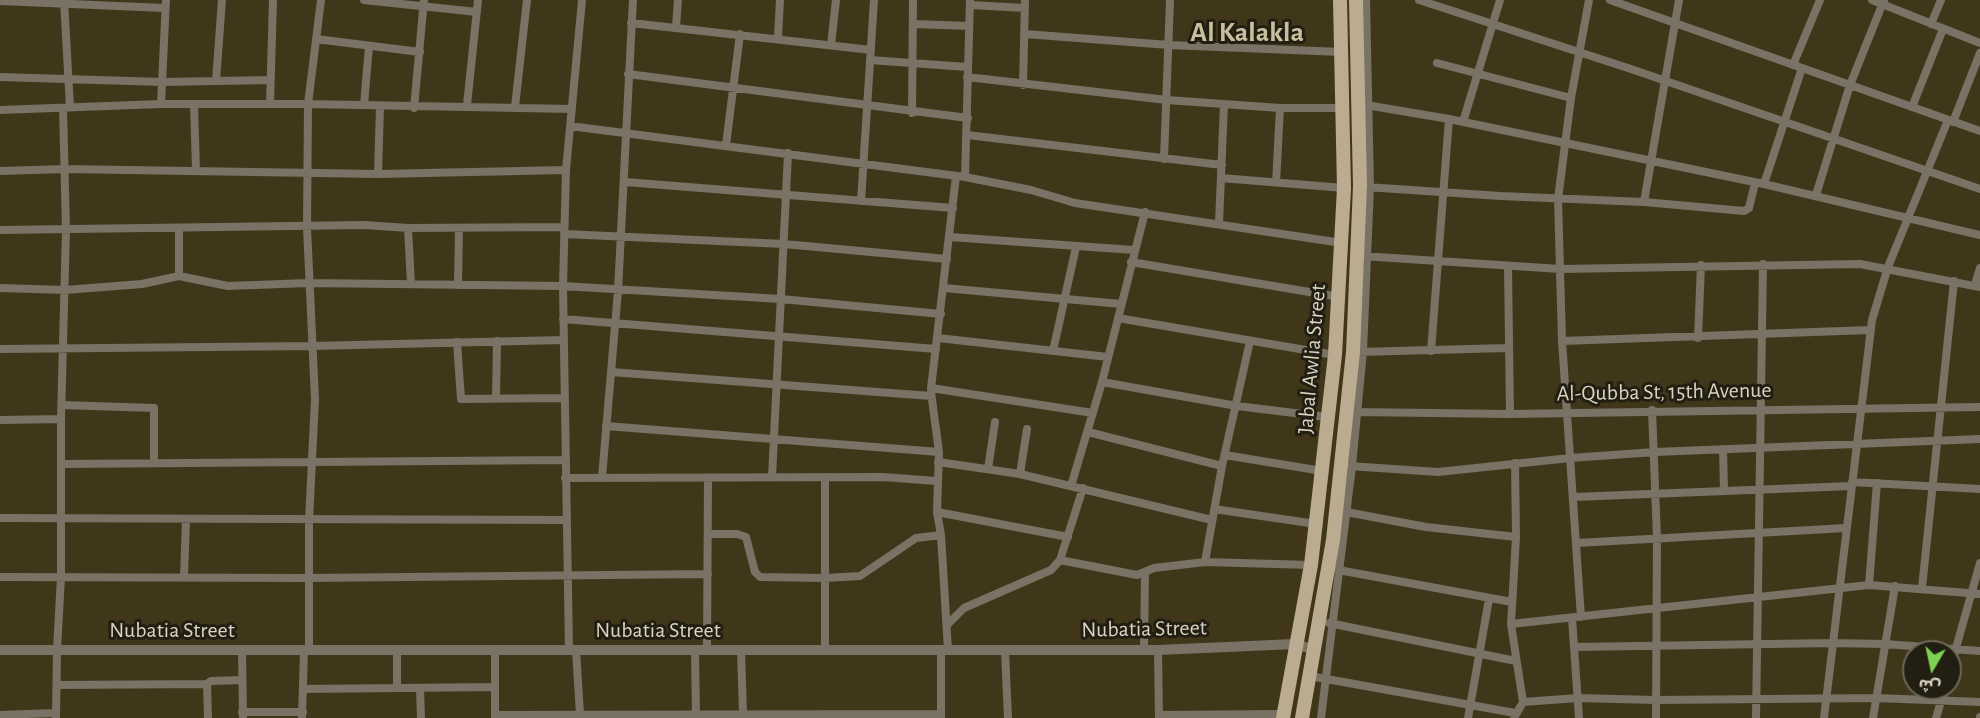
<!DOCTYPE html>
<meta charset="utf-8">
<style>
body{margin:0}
#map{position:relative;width:1980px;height:718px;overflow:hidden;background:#40371a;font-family:"Alegreya Sans","Noto Sans Arabic",sans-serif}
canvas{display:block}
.north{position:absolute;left:1902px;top:640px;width:60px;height:60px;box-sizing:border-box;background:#221f12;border:2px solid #6b6759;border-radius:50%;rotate:189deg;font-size:16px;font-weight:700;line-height:24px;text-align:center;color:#d9d4c3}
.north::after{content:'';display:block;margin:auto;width:21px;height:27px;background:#7dd154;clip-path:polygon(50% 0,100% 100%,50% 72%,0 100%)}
</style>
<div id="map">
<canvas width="1980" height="718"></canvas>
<div class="north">ش</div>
</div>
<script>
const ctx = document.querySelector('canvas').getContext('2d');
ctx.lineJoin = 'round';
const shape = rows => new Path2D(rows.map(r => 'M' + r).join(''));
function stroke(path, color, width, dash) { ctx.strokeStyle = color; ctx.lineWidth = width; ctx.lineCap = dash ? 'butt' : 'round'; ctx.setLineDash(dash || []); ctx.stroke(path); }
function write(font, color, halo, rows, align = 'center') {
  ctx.font = font + ' "Alegreya Sans",sans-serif'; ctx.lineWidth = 6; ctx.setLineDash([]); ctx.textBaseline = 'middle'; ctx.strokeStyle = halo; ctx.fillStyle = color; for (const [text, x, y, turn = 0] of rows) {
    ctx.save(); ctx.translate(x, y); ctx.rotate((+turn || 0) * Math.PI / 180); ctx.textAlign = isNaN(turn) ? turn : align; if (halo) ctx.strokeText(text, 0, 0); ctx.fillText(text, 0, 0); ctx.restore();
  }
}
const minor = shape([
 [64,0,70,107],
 [364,0,477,12],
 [1419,0,1631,69,1980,189],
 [1610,0,1980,131],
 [1872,0,1980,43],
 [0,1,165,8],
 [970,5,1025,8],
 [631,23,871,50],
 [913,24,969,26],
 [1931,24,1941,0],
 [676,27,678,0],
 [1025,34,1169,45,1341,52],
 [778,38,780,0],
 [316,39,420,52],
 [831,45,836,0],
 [870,60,967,67],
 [1437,63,1571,98],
 [1793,65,1820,0],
 [628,74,968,118],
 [0,77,162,82,270,80],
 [967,77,1167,100,1280,108,1344,108],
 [216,81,222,0],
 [1023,85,1025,0],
 [161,104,166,0],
 [270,104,273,0],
 [194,105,196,170],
 [364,105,369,46],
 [467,105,478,0],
 [1366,105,1449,119,1764,184,1980,235],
 [515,107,527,0],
 [1912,107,1943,29],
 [414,108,424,0],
 [0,110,161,104,308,104,572,109],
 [912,113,913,0],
 [1463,122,1500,0],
 [1953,122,1980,53],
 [570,126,965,177,1031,190,1075,203,1342,243],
 [967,135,1222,165],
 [726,145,740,34],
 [1164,159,1170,0],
 [0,171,65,169,378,174,566,170],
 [378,174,380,106],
 [956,176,931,388,1093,413],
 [965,177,970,0],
 [1221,178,1344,188],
 [625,182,953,208],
 [1276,183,1280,108],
 [1764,184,1802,68],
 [1366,187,1500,196,1644,202,1744,211,1749,208,1755,183],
 [1816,195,1850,85,1884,0],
 [861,201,874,0],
 [1644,202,1679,0],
 [1219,223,1224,105],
 [179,228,179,276],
 [408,228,411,284],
 [0,230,364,225,408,228,564,227],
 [564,234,784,244,947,259],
 [950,237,1134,250],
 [1362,256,1560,269,1860,264,1980,287],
 [1131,262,1339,297],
 [1508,267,1510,414],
 [458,285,459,228],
 [1975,285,1980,268],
 [0,288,65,290,142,284,179,276,228,286,308,283,563,286,781,299,941,314],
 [944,288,1121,304],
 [1118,318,1335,355],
 [563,319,936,349],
 [938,338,1108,357],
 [1698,338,1701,265],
 [1562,341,1870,330],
 [457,342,461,399,563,398],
 [0,349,313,346,563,340],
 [1053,351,1076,247],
 [1431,351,1449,119],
 [1358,352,1507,348],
 [611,372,931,396],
 [1102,382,1237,406,1327,417],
 [931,392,939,452,937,512,941,535,948,650],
 [496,398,497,341],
 [62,405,154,408,154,463],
 [1652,410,1657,538,1656,718],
 [1354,412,1510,414,1980,407],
 [0,420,61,419],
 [606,426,939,452],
 [1088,432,1222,466],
 [1723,449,1724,490],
 [1225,455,1322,471],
 [938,462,1020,474,1212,520],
 [62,464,564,460],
 [1349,466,1438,472,1570,458,1655,452,1980,439],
 [988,469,995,422],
 [1020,474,1027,429],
 [602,477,618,291,633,0],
 [772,477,788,153],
 [565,478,883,477,936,481],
 [1852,482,1980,489],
 [1071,486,1102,382,1145,212],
 [1574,497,1851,486],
 [1214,509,1316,524],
 [1341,511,1426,527,1516,537],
 [937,512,1068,537],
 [0,518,566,520],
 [708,534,737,534,746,537,755,572,760,577,825,578,860,576,916,538,941,535],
 [1577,543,1846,528],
 [1060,560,1137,575,1154,568,1205,562,1311,565],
 [1205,562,1222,466,1250,341],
 [1333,569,1512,602],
 [0,577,308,578,708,574],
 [184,577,186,519],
 [1869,585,1877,483],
 [1922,588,1954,281],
 [1581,617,1562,341,1558,199,1571,98,1589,0],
 [1572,618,1579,718],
 [1329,623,1516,661],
 [1511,624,1869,585,1980,594],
 [947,625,964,608,1051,570,1060,560,1083,488],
 [1575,647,1833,643,1885,644,1980,651],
 [242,650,243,718],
 [309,650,309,521,315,399,307,227,308,104,321,0],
 [397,650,397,688],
 [569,650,563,286,566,170,582,0],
 [576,650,580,714],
 [695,650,696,718],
 [707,650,708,478],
 [741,650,743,714],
 [825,650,825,477],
 [1005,650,1008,718],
 [1144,650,1145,572],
 [1158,650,1159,718],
 [1950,669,1980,563],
 [1310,676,1515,713],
 [207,684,208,718],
 [57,685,207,684,211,681,242,680],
 [420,688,421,718],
 [303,689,495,687],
 [1523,702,1578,698,1655,700,1876,698,1980,702],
 [242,712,303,712],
 [0,715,56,713],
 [495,715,941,714],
 [1159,715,1284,714],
 [56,718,57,650,61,576,61,419,66,230,63,108],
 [302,718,304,650],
 [495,718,495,650],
 [941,718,941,650],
 [1321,718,1352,466,1363,351,1370,187,1366,0],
 [1468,718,1489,599],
 [1514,718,1523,702,1511,624,1516,537,1515,463],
 [1756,718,1763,264],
 [1824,718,1872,320,1888,267,1948,120],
 [1873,718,1895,586],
 [1936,718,1945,688],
 [1980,718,1980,717]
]);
const tertiary = shape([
 [0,650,1158,650,1295,644,1315,650]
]);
const primary = shape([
 [1283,718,1311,565,1335,355,1344,188,1340,0],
 [1302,718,1333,540,1353,352,1360,186,1356,0]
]);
const streetNames = [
 ["Jabal Awlia Street",1312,359,-85],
 ["Al-Qubba St, 15th Avenue",1664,392,-1],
 ["Nubatia Street",1144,629,-1],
 ["Nubatia Street",172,630],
 ["Nubatia Street",658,630]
];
const districtNames = [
 ["Al Kalakla",1247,33]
];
stroke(minor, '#797265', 8);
stroke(tertiary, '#797265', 10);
stroke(primary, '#baab91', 14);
write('22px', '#d9d4c3', '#221f12', streetNames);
write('bold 28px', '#c9bf9e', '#221f12', districtNames);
</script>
